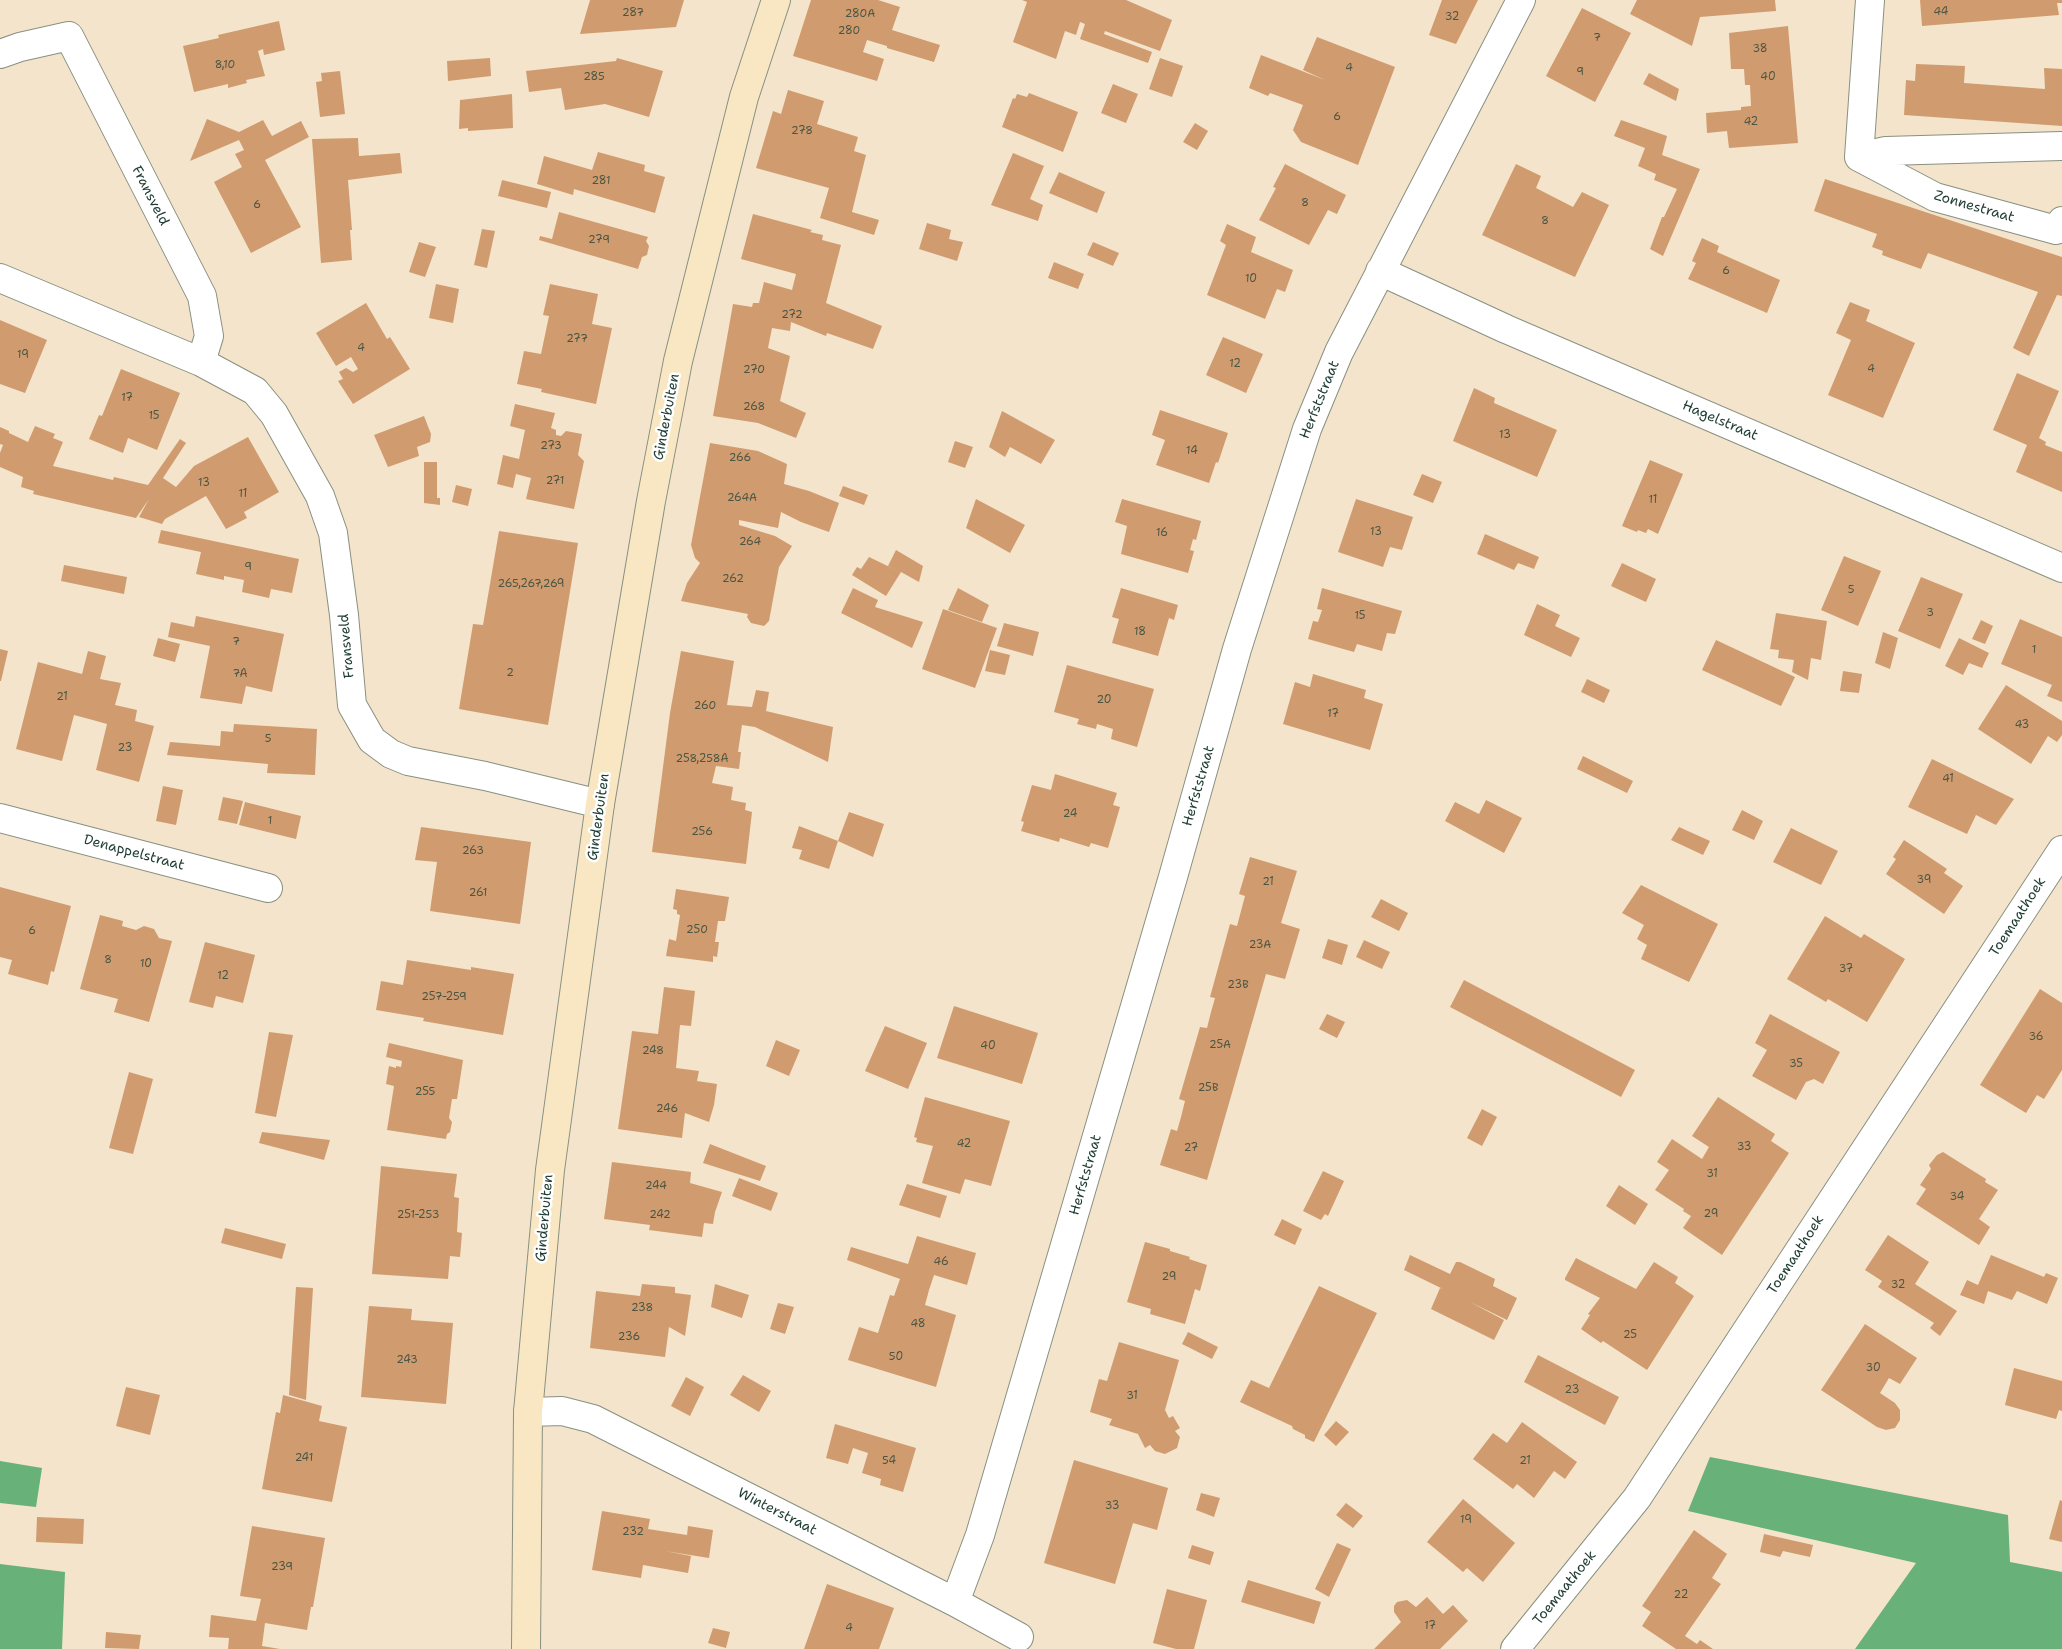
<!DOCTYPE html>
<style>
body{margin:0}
canvas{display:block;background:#f3e4cb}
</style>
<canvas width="2062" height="1649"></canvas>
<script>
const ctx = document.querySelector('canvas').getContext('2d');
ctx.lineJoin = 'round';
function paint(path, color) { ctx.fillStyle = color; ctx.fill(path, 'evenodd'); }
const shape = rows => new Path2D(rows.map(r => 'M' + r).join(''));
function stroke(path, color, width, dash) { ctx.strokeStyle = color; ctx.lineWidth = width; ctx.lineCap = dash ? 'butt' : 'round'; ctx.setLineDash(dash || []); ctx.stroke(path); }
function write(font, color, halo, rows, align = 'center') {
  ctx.font = font + ' "Shantell Sans",sans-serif'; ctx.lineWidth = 5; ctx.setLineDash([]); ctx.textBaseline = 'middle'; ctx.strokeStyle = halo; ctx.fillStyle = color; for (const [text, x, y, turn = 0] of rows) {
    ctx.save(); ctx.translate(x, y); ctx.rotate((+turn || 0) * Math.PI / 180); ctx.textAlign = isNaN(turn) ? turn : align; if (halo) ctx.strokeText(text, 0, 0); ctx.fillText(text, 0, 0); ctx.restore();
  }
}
const forest = shape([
 [1710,1457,2008,1515,2010,1562,2062,1572,2062,1649,1855,1649,1916,1563,1688,1511],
 [0,1461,42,1468,36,1507,0,1503],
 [0,1564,65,1572,62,1649,0,1649]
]);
const building = shape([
 [590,0,684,0,676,27,580,34],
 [811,0,878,0,900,7,892,30,940,45,934,62,887,48,887,46,867,40,863,52,884,59,877,81,793,56],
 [1022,0,1126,0,1172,20,1160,51,1105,31,1104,34,1152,52,1148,63,1080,39,1085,24,1080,22,1076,35,1065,31,1056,59,1013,42,1027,2],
 [1442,0,1478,0,1456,44,1429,35],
 [1637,0,1775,0,1776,11,1700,17,1692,46,1630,14],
 [1920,0,2062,0,2062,3,2057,3,2059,15,1922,26],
 [1582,8,1631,33,1595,102,1546,76],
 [279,21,285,50,264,55,263,49,258,51,265,76,246,80,247,83,228,88,228,84,194,92,183,46,219,38,218,35],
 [1788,26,1798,143,1729,148,1727,131,1707,133,1706,113,1741,110,1741,107,1751,106,1750,85,1745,85,1744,69,1731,69,1729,33],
 [1317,37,1395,67,1358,165,1301,142,1293,130,1303,105,1270,93,1268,96,1249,88,1261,55,1325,80,1303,70],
 [490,58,491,76,448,81,447,61],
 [617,58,663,71,649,117,605,104,565,110,561,88,529,92,526,71,616,61],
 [1160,58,1183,66,1172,97,1149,89],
 [1916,64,1965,66,1964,83,2045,89,2044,68,2062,69,2062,126,1904,115,1906,80,1915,81],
 [340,71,345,114,320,117,316,82,322,81,321,73],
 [1649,73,1679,89,1676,101,1643,84],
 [1113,84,1138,94,1126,123,1101,113],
 [788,90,824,101,817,124,858,137,854,151,866,155,852,212,879,220,874,235,820,218,829,188,756,168,773,111,781,114],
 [1029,93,1078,112,1063,152,1002,127,1013,98,1015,99,1017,94,1027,97],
 [512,94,513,128,468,131,468,128,459,129,460,100],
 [207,119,239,132,263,120,272,136,301,121,309,137,265,160,301,227,251,253,214,182,242,167,235,154,244,150,239,140,190,161],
 [1621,120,1667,136,1662,155,1700,169,1663,256,1650,249,1662,217,1664,217,1677,189,1654,180,1656,174,1638,166,1645,148,1614,136],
 [1195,123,1208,131,1197,150,1183,142],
 [358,138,359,156,400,153,402,173,348,180,352,230,350,230,352,260,321,263,312,139],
 [598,152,645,165,644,171,665,177,655,213,574,189,573,195,537,184,544,156,592,170],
 [1013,153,1044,166,1030,199,1043,205,1038,221,991,205],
 [1285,164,1346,195,1337,214,1328,210,1309,245,1259,220,1276,188,1273,187],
 [1516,164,1541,176,1536,188,1573,207,1582,192,1609,205,1575,277,1482,235],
 [1059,172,1105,192,1097,213,1049,193],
 [1825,179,2062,257,2062,296,2057,295,2029,356,2013,348,2038,292,1928,253,1921,269,1882,255,1883,251,1872,247,1877,234,1814,211],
 [502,180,551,192,547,208,498,196],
 [559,212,648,237,646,241,649,246,647,255,642,257,638,269,539,240,540,236,552,239],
 [753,214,812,230,810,232,823,235,822,240,841,245,826,303,882,326,873,349,827,333,826,336,791,322,790,331,772,328,768,348,790,356,780,401,806,413,796,438,758,423,713,416,733,304,752,307,753,303,759,303,764,282,792,290,796,274,741,259],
 [927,223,951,230,949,239,963,242,957,261,919,249],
 [1227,224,1256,237,1251,252,1293,270,1285,292,1277,289,1265,319,1207,295,1226,245,1220,241],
 [482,229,495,231,487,268,474,265],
 [1702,238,1719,246,1717,252,1780,280,1767,313,1688,279,1696,263,1692,261],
 [419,242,436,247,425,277,409,272],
 [1093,242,1119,253,1113,266,1087,255],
 [1054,262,1084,274,1078,289,1048,278],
 [436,284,459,289,453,323,429,318],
 [550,284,598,294,592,324,612,328,596,404,541,392,542,389,517,384,524,351,541,354,549,316,543,315],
 [1850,302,1870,310,1866,321,1915,343,1883,418,1828,395,1851,340,1836,333],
 [366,303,387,339,390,337,410,369,353,404,338,381,343,379,339,372,346,368,353,372,358,369,351,357,336,366,316,333],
 [0,320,47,340,25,393,0,384],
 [1223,337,1263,354,1246,393,1206,375],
 [121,369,180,393,157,450,128,438,123,453,89,439,99,415,102,416],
 [2017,373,2059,391,2039,438,2046,442,2045,445,2062,452,2062,492,2016,472,2027,445,1993,430],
 [1474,388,1495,398,1494,403,1557,430,1537,477,1453,441],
 [515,404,555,413,551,428,556,430,556,435,561,436,566,431,582,434,578,455,584,461,574,509,526,499,531,478,516,474,513,488,497,484,503,455,519,459,525,430,510,426],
 [1160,410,1228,433,1218,463,1216,462,1209,483,1156,465,1165,440,1152,435],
 [1002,411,1055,440,1041,464,1010,447,1005,457,989,447],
 [424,416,431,434,430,442,417,447,419,456,388,467,374,435],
 [35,426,55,434,53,438,63,442,53,466,113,480,114,477,148,485,180,439,186,443,163,478,176,487,194,466,248,437,279,492,244,512,247,518,226,529,206,496,165,519,162,524,139,517,149,499,136,518,33,494,34,491,21,487,23,477,0,467,0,453,3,445,0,444,0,427,9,431,9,433,28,442],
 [955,441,973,447,965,468,948,462],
 [710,443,758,451,787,464,784,484,809,491,839,503,829,532,801,522,781,512,778,528,739,520,739,525,775,536,792,546,779,567,769,621,764,626,751,623,747,617,748,614,681,601,687,583,700,563,695,558,691,545],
 [1650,460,1683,474,1658,534,1648,529,1646,533,1638,530,1637,532,1622,526],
 [424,462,437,462,437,498,440,498,440,505,424,503],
 [1422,474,1442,482,1433,503,1413,495],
 [456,485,472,489,468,506,452,502],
 [843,486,868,495,864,505,839,496],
 [976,499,1025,525,1010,553,966,528],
 [1122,499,1201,521,1196,540,1193,539,1190,550,1194,551,1188,573,1121,554,1127,526,1115,522],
 [1356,499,1413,517,1402,550,1390,547,1383,567,1338,552],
 [161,530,299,559,292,593,271,589,269,598,242,592,244,580,224,576,224,580,196,574,201,552,158,543],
 [499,531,578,543,548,725,459,709,473,624,483,625],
 [1485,534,1539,557,1534,569,1518,563,1514,570,1477,554],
 [896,550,923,566,919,582,901,572,886,596,852,575,857,567,861,569,869,557,898,571,888,566],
 [1844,556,1881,571,1858,626,1821,610],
 [1622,563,1656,579,1646,602,1611,586],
 [64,565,127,577,124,594,61,581],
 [1921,577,1963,594,1940,649,1898,631],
 [853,588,878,600,875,607,923,622,912,648,841,613],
 [958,588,989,605,982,622,948,610],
 [1121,588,1178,605,1174,620,1169,618,1158,656,1112,643,1119,619,1112,617],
 [1322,588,1402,611,1395,634,1387,633,1382,651,1357,644,1354,652,1308,639,1313,621,1318,622,1322,610,1317,609],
 [1537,604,1560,615,1555,626,1580,638,1571,657,1524,635],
 [943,609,997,628,975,688,922,669],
 [1776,613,1827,621,1821,660,1811,658,1808,680,1792,672,1794,660,1778,658,1779,650,1770,649],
 [196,616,284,634,272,692,246,686,242,704,200,698,210,646,168,637,171,622,194,627],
 [2020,619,2062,637,2062,702,2047,696,2052,685,2001,664],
 [1981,620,1993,626,1985,644,1972,639],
 [1004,623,1039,632,1033,656,997,646],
 [1883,632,1898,638,1890,669,1875,663],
 [158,638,180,644,175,662,153,656],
 [1959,638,1989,653,1982,668,1969,663,1963,675,1945,666],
 [1716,640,1795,677,1781,706,1702,670],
 [0,649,8,651,1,681,0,681],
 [990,650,1010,655,1005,675,985,671],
 [88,651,106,656,100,679,121,683,115,705,137,710,135,721,154,726,139,782,96,770,107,724,89,719,74,715,62,761,16,749,38,662,82,674],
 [681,651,734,661,727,705,752,707,756,690,769,692,766,711,833,727,828,762,755,727,742,725,738,752,741,752,739,769,716,766,712,783,733,787,731,800,746,803,745,810,752,812,746,864,652,852,670,713],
 [1067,665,1154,689,1137,747,1111,739,1113,729,1097,724,1096,729,1077,724,1079,719,1054,712],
 [1843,671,1862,674,1859,693,1840,691],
 [1313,674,1366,690,1364,698,1383,704,1370,750,1283,724,1295,682,1310,687],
 [1587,679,1610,690,1604,703,1581,692],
 [2006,685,2062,721,2062,735,2057,742,2048,736,2031,764,1978,729],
 [234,724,317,729,315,775,267,773,268,764,167,755,170,742,220,746,221,731,233,732],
 [1583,756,1633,781,1627,793,1577,769],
 [1932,759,2014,799,1996,825,1976,815,1967,834,1908,807],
 [1055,774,1117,793,1113,805,1120,807,1108,848,1091,843,1089,847,1060,838,1059,842,1021,831,1024,822,1021,821,1032,785,1051,790],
 [163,786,183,790,176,825,156,821],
 [223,797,243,801,237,824,218,820],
 [1486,800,1522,818,1504,853,1445,821,1455,802,1479,814],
 [245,802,301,816,296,839,239,825],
 [1742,810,1763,821,1754,840,1732,830],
 [849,812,884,824,873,857,838,841],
 [799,826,838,841,829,869,799,859,802,850,792,848],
 [421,827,531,842,520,924,430,911,437,862,415,860],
 [1679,827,1710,841,1703,855,1671,840],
 [1791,828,1838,851,1821,885,1773,862],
 [1904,840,1947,869,1944,873,1963,886,1944,914,1886,874,1896,859,1893,857],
 [1250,857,1297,871,1281,923,1300,929,1285,979,1266,974,1207,1180,1160,1165,1171,1129,1177,1131,1181,1117,1185,1101,1179,1099,1200,1027,1207,1028,1211,1012,1215,998,1210,997,1230,924,1237,926,1245,896,1239,894],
 [1641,885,1718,924,1689,982,1641,959,1647,945,1637,939,1644,925,1622,913],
 [0,887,71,906,54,972,51,971,48,985,8,974,12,960,0,957],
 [676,889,729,897,725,921,718,921,715,942,719,942,717,957,713,956,713,962,666,956,669,939,676,941,680,915,677,914,677,910,673,909],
 [1381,899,1408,913,1399,931,1371,917],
 [100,915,123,921,122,926,136,930,144,926,154,929,159,938,172,941,149,1022,114,1012,118,999,80,989],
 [1825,916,1861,938,1864,934,1905,959,1867,1022,1828,999,1826,1002,1787,979],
 [1328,939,1348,945,1342,965,1322,958],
 [1364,940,1390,952,1382,969,1356,957],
 [205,942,255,955,243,1003,216,996,213,1008,189,1002],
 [407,960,471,970,471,967,514,974,503,1035,423,1021,424,1018,376,1010,381,981,403,985],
 [1464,980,1635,1070,1621,1097,1450,1007],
 [664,987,695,991,691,1026,680,1025,676,1068,699,1071,697,1081,717,1084,714,1105,709,1122,685,1113,682,1138,618,1129,632,1031,658,1034],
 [2040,989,2062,1003,2062,1070,2044,1099,2037,1095,2026,1113,1980,1085],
 [954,1006,1038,1033,1022,1084,937,1058],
 [1327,1014,1345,1022,1337,1038,1319,1029],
 [1770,1014,1840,1052,1823,1084,1814,1079,1806,1082,1796,1100,1752,1076,1767,1050,1755,1043],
 [885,1026,927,1043,908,1089,865,1071],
 [269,1032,293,1035,276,1117,255,1113],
 [776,1040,800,1050,789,1076,766,1066],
 [389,1043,463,1060,457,1099,452,1099,449,1118,452,1122,450,1132,447,1134,446,1139,387,1130,394,1086,386,1084,389,1066,396,1068,396,1066,401,1067,402,1061,386,1057],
 [129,1072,153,1079,133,1154,109,1148],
 [925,1097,1010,1121,991,1186,965,1179,960,1194,922,1183,933,1146,916,1142,917,1138,914,1137],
 [1718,1097,1775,1134,1771,1141,1789,1153,1722,1255,1683,1228,1691,1216,1683,1211,1684,1209,1655,1190,1669,1170,1657,1162,1672,1139,1702,1159,1709,1147,1692,1136],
 [1482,1109,1497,1117,1482,1146,1467,1138],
 [262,1132,330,1140,324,1160,259,1143],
 [710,1144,766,1166,760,1181,703,1163],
 [1943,1152,1986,1179,1985,1182,1998,1190,1979,1219,1990,1227,1979,1245,1916,1204,1926,1189,1920,1185,1931,1169,1929,1165,1937,1155],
 [612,1162,691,1172,690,1183,722,1192,715,1212,713,1224,704,1223,702,1237,649,1230,650,1225,604,1219],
 [381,1166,457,1174,454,1197,459,1198,457,1232,462,1233,460,1257,450,1256,448,1279,372,1274],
 [1323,1171,1344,1181,1328,1216,1325,1214,1321,1220,1303,1211],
 [739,1178,778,1193,771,1211,732,1196],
 [907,1184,947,1196,940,1218,899,1205],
 [1619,1185,1648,1204,1635,1225,1606,1206],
 [1282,1219,1302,1229,1295,1245,1274,1235],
 [225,1228,286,1244,282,1259,221,1243],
 [1888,1235,1929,1262,1915,1284,1957,1311,1940,1336,1930,1328,1934,1323,1878,1287,1882,1281,1865,1270],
 [917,1236,976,1253,967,1285,934,1275,929,1290,925,1305,956,1315,936,1387,848,1360,859,1327,878,1333,890,1295,894,1296,900,1279,847,1260,851,1247,908,1264],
 [1145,1242,1170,1249,1170,1251,1190,1257,1189,1259,1207,1265,1200,1291,1195,1289,1185,1324,1150,1314,1151,1309,1127,1302],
 [1410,1255,1450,1274,1456,1262,1460,1262,1495,1279,1493,1286,1517,1298,1507,1320,1470,1302,1504,1320,1494,1340,1431,1309,1440,1288,1443,1289,1404,1270],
 [1991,1255,2044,1277,2046,1273,2058,1278,2047,1304,2017,1291,2012,1300,1988,1291,1984,1304,1960,1295,1967,1280,1978,1285],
 [1576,1258,1636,1289,1654,1262,1678,1277,1675,1283,1694,1296,1647,1370,1603,1341,1601,1343,1581,1329,1590,1315,1588,1314,1600,1298,1565,1280,1565,1278],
 [642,1284,675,1287,675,1293,691,1295,685,1336,669,1327,665,1357,590,1348,596,1291,640,1296],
 [715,1284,749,1295,742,1318,711,1307],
 [1319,1286,1377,1313,1314,1442,1305,1438,1305,1435,1293,1429,1292,1426,1240,1402,1251,1380,1269,1388],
 [296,1287,313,1288,306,1400,289,1395],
 [778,1303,794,1307,785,1334,770,1329],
 [369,1306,412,1309,411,1320,453,1323,446,1404,361,1397],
 [1865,1324,1917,1358,1900,1384,1889,1378,1880,1393,1895,1403,1900,1410,1900,1420,1895,1428,1886,1430,1877,1427,1821,1390],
 [1188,1332,1218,1347,1212,1359,1182,1344],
 [1119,1342,1179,1360,1165,1410,1169,1418,1173,1416,1180,1428,1175,1431,1180,1437,1177,1448,1165,1454,1155,1451,1150,1445,1145,1448,1138,1434,1109,1425,1112,1419,1090,1412,1099,1379,1107,1381],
 [1538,1355,1619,1397,1605,1425,1524,1382],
 [2014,1368,2062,1381,2062,1411,2059,1410,2056,1419,2005,1405],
 [743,1375,771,1391,759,1412,730,1395],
 [686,1377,704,1387,690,1416,671,1406],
 [126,1387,160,1395,150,1435,116,1426],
 [283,1395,322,1406,319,1421,347,1427,332,1502,262,1489,276,1412,280,1413],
 [1336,1421,1349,1432,1336,1446,1324,1435],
 [1522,1422,1577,1462,1565,1479,1554,1471,1534,1498,1517,1484,1513,1489,1473,1459,1493,1433,1507,1443],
 [835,1424,916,1448,903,1492,880,1485,881,1479,862,1473,868,1453,853,1448,848,1464,826,1458],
 [1074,1460,1168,1488,1157,1530,1133,1523,1115,1584,1044,1563],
 [1201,1493,1220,1498,1214,1517,1196,1510],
 [1463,1499,1515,1543,1483,1582,1467,1568,1463,1572,1427,1542],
 [2060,1500,2062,1501,2062,1542,2049,1539],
 [1346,1503,1363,1516,1353,1528,1336,1515],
 [602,1511,650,1519,648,1529,687,1535,688,1526,713,1530,709,1558,665,1551,691,1556,688,1573,643,1565,641,1578,592,1570],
 [37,1517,84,1519,83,1544,36,1542],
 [252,1526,325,1538,313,1607,311,1607,307,1630,265,1623,262,1646,280,1649,228,1649,229,1638,209,1637,211,1615,256,1621,261,1599,240,1596],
 [1694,1530,1727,1554,1712,1578,1721,1584,1685,1636,1697,1644,1700,1640,1713,1649,1676,1649,1642,1626,1651,1612,1642,1606],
 [1764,1534,1813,1545,1810,1557,1783,1551,1780,1557,1760,1552],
 [1337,1543,1351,1549,1329,1597,1315,1589],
 [1192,1545,1214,1552,1210,1565,1188,1558],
 [1248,1580,1321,1602,1314,1624,1241,1602],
 [827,1584,894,1608,879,1649,804,1649],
 [1167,1589,1207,1600,1194,1649,1176,1649,1153,1643],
 [1427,1597,1443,1614,1453,1605,1468,1621,1440,1649,1374,1649,1401,1622,1394,1612,1394,1606,1397,1602,1407,1600,1416,1607],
 [713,1628,730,1632,726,1648,708,1643],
 [106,1632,141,1635,139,1649,105,1648]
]);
const minor = shape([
 [0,54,20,47,69,36,202,296,209,336,201,362],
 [1859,157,1935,197,2056,230,2062,221],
 [1859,157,1886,151,2062,146],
 [1859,157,1870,0],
 [1380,271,1506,329,2062,568],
 [0,278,201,362,255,391,274,414,320,496,333,533,344,615,352,705,372,740,391,754,408,761,485,776,600,804],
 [0,818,268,888],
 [528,1412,562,1411,593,1419,955,1602,1019,1637],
 [955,1602,980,1535,1173,877,1237,649,1307,429,1339,352,1521,0],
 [1515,1649,1637,1498,2062,850]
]);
const secondary = shape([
 [526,1649,528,1412,550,1170,600,804,651,501,678,361,744,97,776,0]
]);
const numberNames = [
 ["44",1941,12],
 ["287",633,13],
 ["280A",860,14],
 ["32",1452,17],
 ["280",849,31],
 ["7",1597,38],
 ["38",1760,49],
 ["8,10",225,65],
 ["4",1349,68],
 ["9",1580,72],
 ["285",594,77],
 ["40",1768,77],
 ["6",1337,117],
 ["42",1751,122],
 ["278",802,131],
 ["281",601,181],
 ["8",1305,203],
 ["6",257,205],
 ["8",1545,221],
 ["279",599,240],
 ["6",1726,271],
 ["10",1251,279],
 ["272",792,315],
 ["277",577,339],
 ["4",361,348],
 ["19",23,355],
 ["12",1235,364],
 ["4",1871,369],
 ["270",754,370],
 ["17",127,398],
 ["268",754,407],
 ["15",154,416],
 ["13",1505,435],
 ["273",551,446],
 ["14",1192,451],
 ["266",740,458],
 ["271",555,481],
 ["13",204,483],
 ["11",243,494],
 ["264A",742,498],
 ["11",1653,500],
 ["13",1376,532],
 ["16",1162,533],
 ["264",750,542],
 ["9",248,567],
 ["262",733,579],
 ["265,267,269",531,584],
 ["5",1851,590],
 ["3",1930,613],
 ["15",1360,616],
 ["18",1140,632],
 ["7",236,642],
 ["1",2034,650],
 ["2",510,673],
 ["7A",240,674],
 ["21",62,697],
 ["20",1104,700],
 ["260",705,706],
 ["17",1333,714],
 ["43",2022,725],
 ["5",268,739],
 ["23",125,748],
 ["258,258A",702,759],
 ["41",1948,779],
 ["24",1070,814],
 ["1",270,821],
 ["256",702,832],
 ["263",473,851],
 ["39",1924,880],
 ["21",1268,882],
 ["261",478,893],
 ["250",697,930],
 ["6",32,931],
 ["23A",1260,945],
 ["8",108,960],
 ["10",146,964],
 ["37",1846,969],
 ["12",223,976],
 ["23B",1238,985],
 ["257-259",444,997],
 ["36",2036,1037],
 ["25A",1220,1045],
 ["40",988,1046],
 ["248",653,1051],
 ["35",1796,1064],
 ["25B",1208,1088],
 ["255",425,1092],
 ["246",667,1109],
 ["42",964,1144],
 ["33",1744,1147],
 ["27",1191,1148],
 ["31",1712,1174],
 ["244",656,1186],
 ["34",1957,1197],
 ["29",1711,1214],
 ["251-253",418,1215],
 ["242",660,1215],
 ["46",941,1262],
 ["29",1169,1277],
 ["32",1898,1285],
 ["238",642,1308],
 ["48",918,1324],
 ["25",1630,1335],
 ["236",629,1337],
 ["50",896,1357],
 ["243",407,1360],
 ["30",1873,1368],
 ["23",1572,1390],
 ["31",1132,1396],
 ["241",304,1458],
 ["54",889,1461],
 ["21",1525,1461],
 ["33",1112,1506],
 ["19",1466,1520],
 ["232",633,1532],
 ["239",282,1567],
 ["22",1681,1595],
 ["17",1430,1626],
 ["4",849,1628]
];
const streetNames = [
 ["Fransveld",150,196,63],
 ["Zonnestraat",1974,207,16],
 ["Herfststraat",1320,400,-68],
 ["Ginderbuiten",667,417,-79],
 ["Hagelstraat",1720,421,23],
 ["Fransveld",347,646,-95],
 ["Herfststraat",1199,786,-74],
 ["Ginderbuiten",599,817,-82],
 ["Denappelstraat",134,853,15],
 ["Toemaathoek",2018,917,-57],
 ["Herfststraat",1086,1175,-74],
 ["Ginderbuiten",545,1218,-85],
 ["Toemaathoek",1796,1255,-57],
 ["Winterstraat",777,1512,27],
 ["Toemaathoek",1565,1588,-51]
];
paint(forest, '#68b178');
paint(building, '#d09c6f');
stroke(minor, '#899080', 30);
stroke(secondary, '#899080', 30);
stroke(minor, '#fff', 28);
stroke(secondary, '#f9e7c3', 28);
write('11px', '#4b5543', null, numberNames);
write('14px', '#1f3d34', '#fff', streetNames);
</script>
